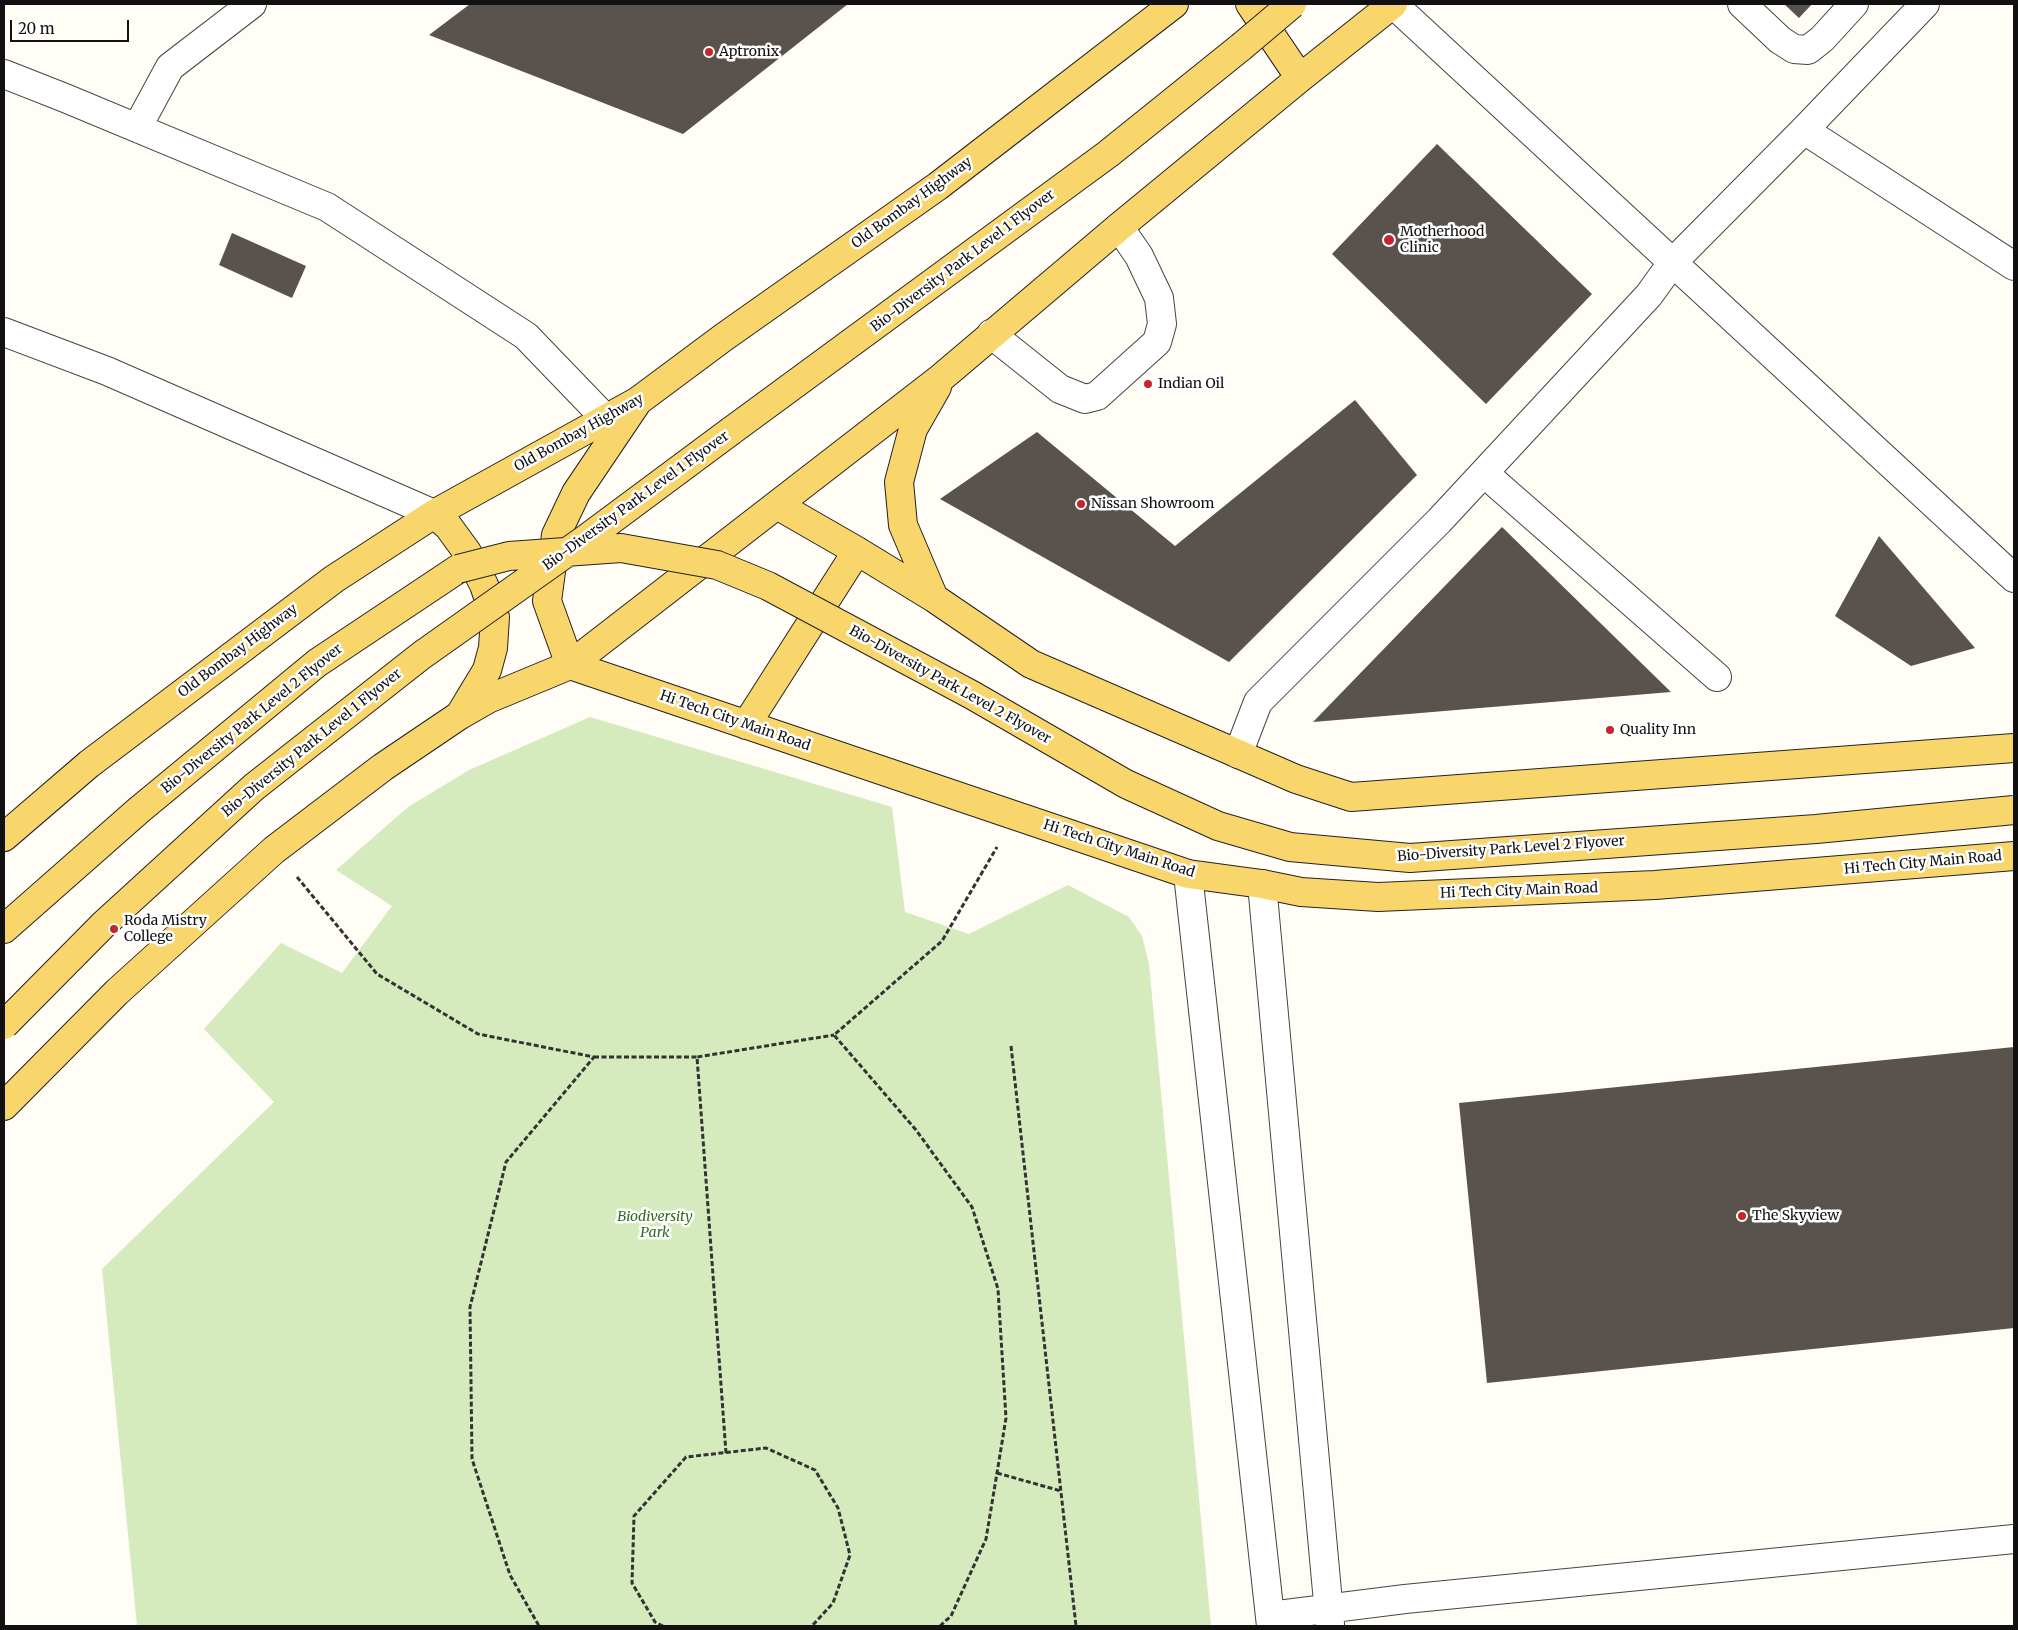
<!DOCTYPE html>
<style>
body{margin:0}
#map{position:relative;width:2018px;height:1630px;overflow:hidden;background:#fffdf5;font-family:Merriweather,serif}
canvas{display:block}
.frame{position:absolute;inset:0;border:5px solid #111;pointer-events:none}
.scale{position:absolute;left:10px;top:20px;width:119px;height:22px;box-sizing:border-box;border:2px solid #111;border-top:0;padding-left:6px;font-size:15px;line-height:18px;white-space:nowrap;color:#111;-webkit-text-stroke:4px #fff;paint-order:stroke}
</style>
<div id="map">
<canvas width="2018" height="1630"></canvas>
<div class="frame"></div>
<div class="scale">20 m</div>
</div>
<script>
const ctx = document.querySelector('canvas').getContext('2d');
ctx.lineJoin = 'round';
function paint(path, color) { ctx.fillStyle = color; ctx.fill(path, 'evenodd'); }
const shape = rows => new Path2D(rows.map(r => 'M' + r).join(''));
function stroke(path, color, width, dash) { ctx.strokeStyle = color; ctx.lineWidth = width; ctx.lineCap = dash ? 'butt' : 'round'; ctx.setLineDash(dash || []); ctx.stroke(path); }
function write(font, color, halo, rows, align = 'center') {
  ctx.font = font + ' Merriweather,serif'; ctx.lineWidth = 5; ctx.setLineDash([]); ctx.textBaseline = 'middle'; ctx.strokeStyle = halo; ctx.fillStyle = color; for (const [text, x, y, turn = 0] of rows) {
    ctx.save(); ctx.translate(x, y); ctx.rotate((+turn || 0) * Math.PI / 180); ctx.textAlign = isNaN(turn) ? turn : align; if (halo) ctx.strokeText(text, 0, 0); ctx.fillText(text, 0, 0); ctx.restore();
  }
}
const green = shape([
 [590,717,892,807,905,912,969,934,1068,885,1129,917,1142,936,1149,964,1211,1626,137,1626,102,1269,274,1102,204,1029,281,943,342,973,392,906,336,870,408,807,469,770]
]);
const building = shape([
 [470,4,848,4,683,134,429,35],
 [1784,4,1812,4,1799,18],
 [1437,144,1592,294,1486,404,1332,254],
 [232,233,306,266,292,298,219,265],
 [1355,400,1417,475,1229,662,940,499,1037,432,1175,546],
 [1502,527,1671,692,1313,722],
 [1879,536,1975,648,1911,666,1835,616],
 [2014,1047,2014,1328,1487,1383,1459,1103]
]);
const path = shape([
 [297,877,377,974,478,1034,594,1057,506,1162,470,1307,472,1459,510,1575,539,1626],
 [1011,1046,1076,1626],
 [594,1057,697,1057],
 [726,1453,697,1057,834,1035],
 [997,1473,1061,1491],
 [663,1626,655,1622,632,1583,634,1516,686,1457,766,1448,815,1470,838,1508,850,1555,833,1603,812,1626],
 [940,1626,951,1616,986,1539,997,1473,1006,1418,998,1289,972,1207,916,1130,834,1035,942,941,997,847]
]);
const minor = shape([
 [1393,4,2014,578],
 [1742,4,1780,40,1794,49,1808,50,1822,39,1854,4],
 [4,74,65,98,327,207,526,336,605,418],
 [137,128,170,67,252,4],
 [1804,130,2014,266],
 [4,332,107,371,434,514],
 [991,334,1060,389,1085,399,1097,396,1157,342,1162,324,1159,298,1139,256,1119,227],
 [1484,473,1717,677],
 [1238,754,1258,702,1439,521,1649,295,1672,263,1804,130,1925,4],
 [1188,874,1271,1626],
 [1262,884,1330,1624],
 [1270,1616,1405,1599,2014,1539]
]);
const major = shape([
 [1250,4,1300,78],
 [731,431,1108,154,1241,47],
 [777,505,857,551,934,598,1031,664,1296,779,1351,797,2014,748],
 [434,514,448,526,467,552,484,585,495,617,493,648,487,670,461,713],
 [934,598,903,525,899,482,913,429,937,387],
 [570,665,1188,874,1262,884,1301,892,1378,897,1655,885,2014,856],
 [570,665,547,601,556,535,576,493,636,404],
 [746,725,857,551],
 [4,837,89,764,334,579,434,514,638,401,724,337,938,186,1174,4],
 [4,929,139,810,317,663,458,569],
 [4,1106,117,992,274,850,383,767,460,715,488,699,570,665,942,377,1119,227,1300,78,1393,4]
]);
const majorBridge = shape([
 [1241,47,1292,4],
 [458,569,509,556,621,548,717,565,768,586,972,695,1126,784,1218,826,1290,847,1410,858,1816,829,2014,810],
 [4,1025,104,924,254,787,422,655,583,541,731,431]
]);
const markers = [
 [709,52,5,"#c4262e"],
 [1389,240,6,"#c4262e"],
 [1148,384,5,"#c4262e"],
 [1081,504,5,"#c4262e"],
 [1610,730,5,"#c4262e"],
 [114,929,5,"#c4262e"],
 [1742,1216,5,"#c4262e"]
];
const poiNames = [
 ["Aptronix",719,52],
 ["Motherhood",1400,232],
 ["Clinic",1400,248],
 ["Indian Oil",1158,384],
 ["Nissan Showroom",1091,504],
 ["Quality Inn",1620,730],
 ["Roda Mistry",124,921],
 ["College",124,937],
 ["The Skyview",1752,1216]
];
const streetNames = [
 ["Old Bombay Highway",912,203,-36],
 ["Bio-Diversity Park Level 1 Flyover",963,261,-37],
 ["Old Bombay Highway",579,433,-29],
 ["Bio-Diversity Park Level 1 Flyover",636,501,-36],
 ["Old Bombay Highway",238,651,-37],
 ["Bio-Diversity Park Level 2 Flyover",950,685,29],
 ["Bio-Diversity Park Level 2 Flyover",252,719,-39],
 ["Hi Tech City Main Road",735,721,19],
 ["Bio-Diversity Park Level 1 Flyover",312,743,-39],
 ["Hi Tech City Main Road",1119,849,18],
 ["Bio-Diversity Park Level 2 Flyover",1511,849,-4],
 ["Hi Tech City Main Road",1923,863,-5],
 ["Hi Tech City Main Road",1519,891,-2]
];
const parkNames = [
 ["Biodiversity",655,1217],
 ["Park",655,1233]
];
paint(green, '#d5ebbd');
paint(building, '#5a524d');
stroke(minor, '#444', 30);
stroke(major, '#222', 30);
stroke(path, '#333', 3, [5, 2.5]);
stroke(minor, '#fff', 28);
stroke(major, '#f9d66b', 28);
stroke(majorBridge, '#222', 30, []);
stroke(majorBridge, '#f9d66b', 28);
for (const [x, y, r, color] of markers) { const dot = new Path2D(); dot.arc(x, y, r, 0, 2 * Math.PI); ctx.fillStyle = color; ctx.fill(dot); stroke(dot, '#fff', 2); }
write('14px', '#111', '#fff', poiNames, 'left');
write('14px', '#111', '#fff', streetNames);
write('italic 14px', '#2f6b1f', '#fff', parkNames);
</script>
